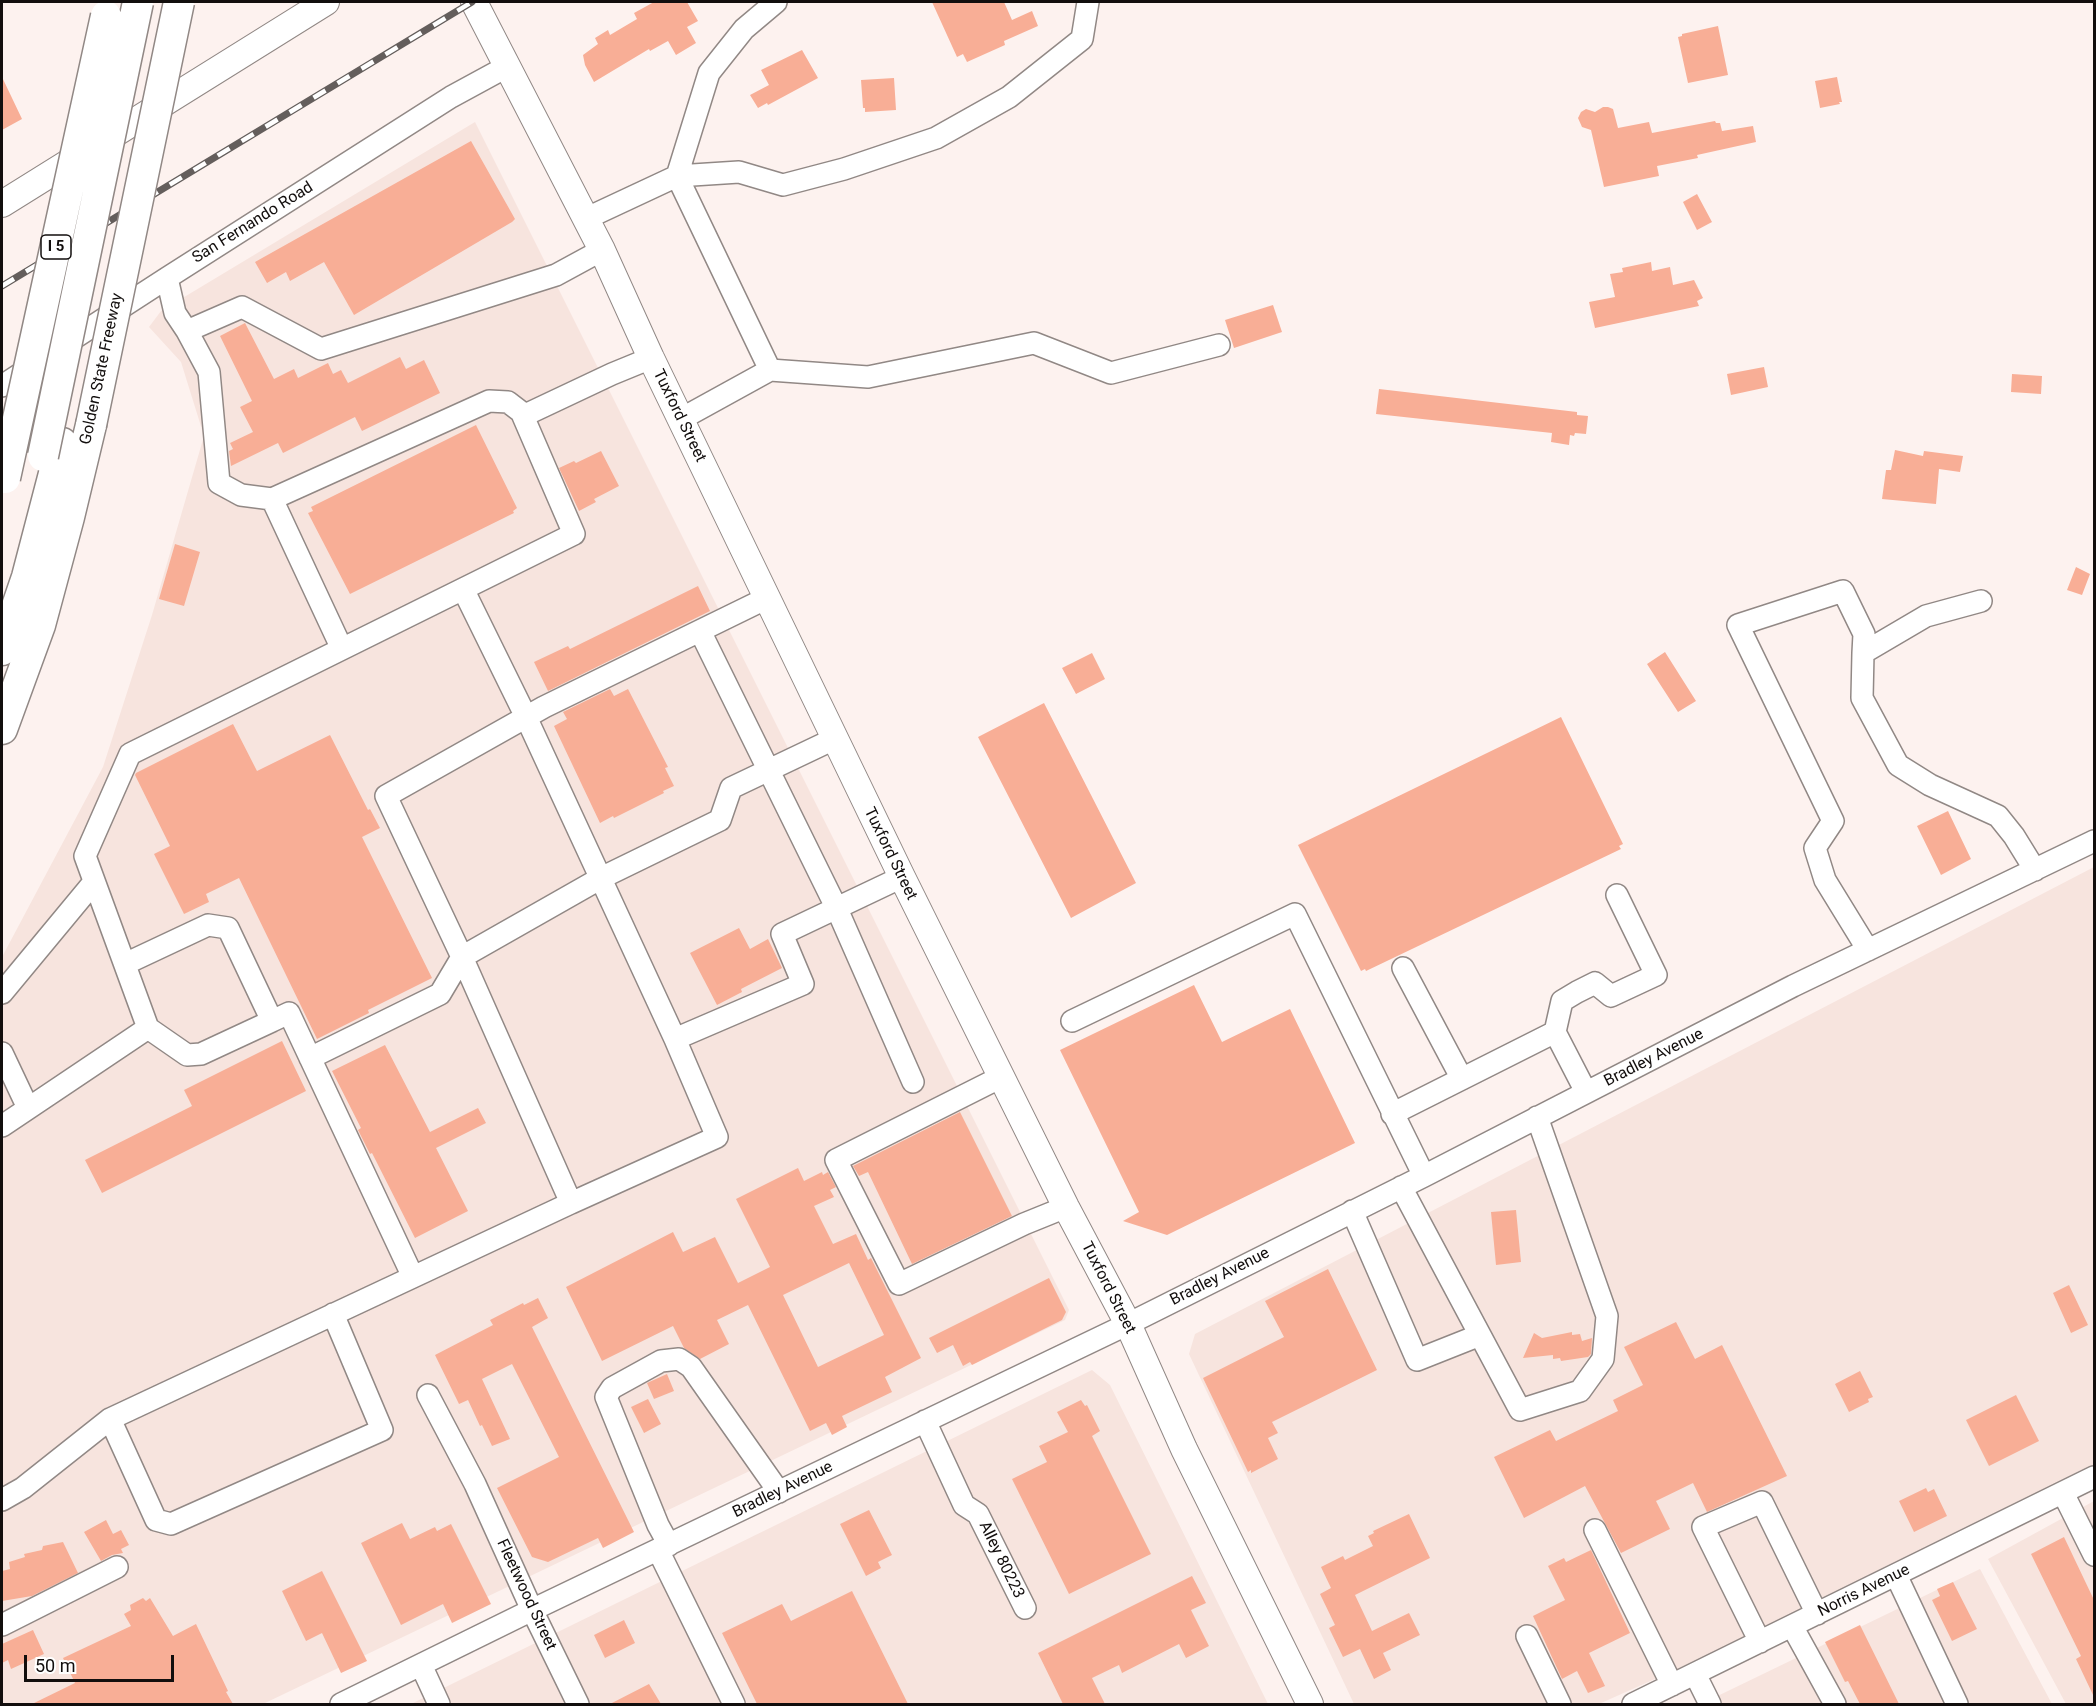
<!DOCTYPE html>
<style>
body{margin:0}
#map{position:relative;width:2096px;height:1706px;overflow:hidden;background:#fdf2ef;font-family:Roboto,sans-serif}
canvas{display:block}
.frame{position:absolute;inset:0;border:3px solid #120e0d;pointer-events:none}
.scale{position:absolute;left:24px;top:1655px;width:150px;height:27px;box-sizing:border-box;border:3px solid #120e0d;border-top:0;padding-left:8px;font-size:18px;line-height:21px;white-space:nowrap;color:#120e0d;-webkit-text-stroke:4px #fff;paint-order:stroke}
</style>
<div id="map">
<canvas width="2096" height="1706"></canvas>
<div class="frame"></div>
<div class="scale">50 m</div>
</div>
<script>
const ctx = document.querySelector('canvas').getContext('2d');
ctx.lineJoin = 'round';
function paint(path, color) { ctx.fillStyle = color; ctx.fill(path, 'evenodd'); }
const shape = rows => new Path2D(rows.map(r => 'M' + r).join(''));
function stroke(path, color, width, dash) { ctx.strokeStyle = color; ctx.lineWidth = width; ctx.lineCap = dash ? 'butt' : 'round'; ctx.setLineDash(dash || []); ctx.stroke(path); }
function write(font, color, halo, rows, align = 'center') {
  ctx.font = font + ' Roboto,sans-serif'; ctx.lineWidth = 4.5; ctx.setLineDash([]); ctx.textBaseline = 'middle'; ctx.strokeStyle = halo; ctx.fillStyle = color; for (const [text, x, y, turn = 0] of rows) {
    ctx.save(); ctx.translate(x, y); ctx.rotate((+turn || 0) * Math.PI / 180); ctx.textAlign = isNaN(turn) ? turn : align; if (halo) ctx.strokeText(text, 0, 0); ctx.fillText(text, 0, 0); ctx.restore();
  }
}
const built = shape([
 [475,122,1069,1310,1065,1320,263,1704,2,1704,2,957,103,767,152,615,204,436,181,362,149,327,161,311],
 [2094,867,2094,1475,1959,1543,1599,1704,1354,1704,1189,1354,1195,1334],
 [1092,1370,1110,1385,1268,1704,411,1704],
 [2094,1501,2094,1704,2066,1704,1988,1559],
 [1980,1569,2052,1704,1701,1704]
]);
const building = shape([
 [654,2,687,2,698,21,687,27,696,43,676,55,668,41,650,51,649,49,594,82,585,65,583,55,598,44,595,38,608,30,610,35,637,19,634,13],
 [932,2,1004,2,1012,20,1032,11,1038,26,1004,41,1005,45,967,62,963,54,957,57],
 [1718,26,1728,75,1688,83,1678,37,1682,36,1682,34],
 [802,50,818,78,768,105,767,103,758,108,750,95,769,85,761,70],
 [2,77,22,119,2,130],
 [1837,77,1842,102,1839,102,1840,104,1820,108,1815,81],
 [894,78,896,110,865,112,865,108,863,108,861,80],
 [1603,107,1608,107,1613,109,1618,128,1649,122,1652,133,1715,121,1716,123,1720,123,1722,131,1753,126,1756,142,1697,155,1698,158,1657,166,1659,176,1604,187,1591,130,1582,127,1578,118,1581,112,1586,109,1595,112],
 [471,141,515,219,512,222,354,315,324,262,290,281,286,272,267,283,255,262],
 [1697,194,1712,222,1697,230,1683,202],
 [1651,262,1652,271,1670,267,1673,285,1694,280,1703,298,1697,301,1699,306,1595,328,1589,302,1615,297,1610,274,1623,272,1622,268],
 [1273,305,1282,332,1234,348,1225,320],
 [245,323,274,379,294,369,298,378,328,363,333,374,341,370,348,383,400,357,406,369,424,360,440,393,362,431,355,417,283,453,278,443,231,466,229,451,233,449,230,443,253,432,240,407,252,401,220,336],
 [1764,367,1768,387,1731,395,1727,374],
 [2012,374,2042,376,2041,394,2011,392],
 [1379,389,1577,412,1577,415,1588,416,1586,434,1575,433,1574,436,1570,435,1569,445,1551,442,1552,433,1376,414],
 [476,425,517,508,513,511,514,513,350,594,308,513,313,511,311,507],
 [1895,450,1923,456,1924,451,1963,456,1960,472,1939,469,1936,504,1882,499,1886,470,1891,470],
 [601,451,619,486,594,499,596,502,579,511,559,468,574,461,576,463],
 [175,544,200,552,184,606,159,599],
 [2076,567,2090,574,2082,595,2067,590],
 [698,586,710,611,548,691,534,662,568,646,570,649],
 [1665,652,1696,701,1678,712,1647,664],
 [1092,653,1105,679,1076,694,1062,668],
 [610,689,614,696,628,689,668,767,665,768,674,786,663,791,664,793,614,818,613,816,600,823,554,726,567,719,563,712],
 [1044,703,1136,883,1071,918,978,737],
 [1561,717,1623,844,1619,846,1621,849,1366,971,1365,969,1361,971,1298,845],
 [233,724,257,771,330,735,368,810,370,809,380,828,362,837,432,978,368,1010,369,1013,317,1039,239,878,206,894,209,902,184,914,154,854,170,846,135,775,136,773],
 [1948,811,1971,859,1941,875,1917,826],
 [739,928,750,949,768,939,782,968,741,989,742,992,717,1005,690,953],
 [1194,985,1222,1042,1290,1009,1355,1143,1167,1235,1123,1221,1139,1212,1060,1050],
 [282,1041,306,1091,102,1193,85,1160,192,1106,184,1090],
 [385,1045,430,1132,478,1108,486,1123,436,1148,468,1211,415,1238,372,1153,370,1154,358,1130,361,1128,332,1071],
 [960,1112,1012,1216,912,1264,868,1172,859,1176,853,1166],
 [798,1168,804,1181,822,1172,823,1175,828,1172,836,1187,830,1190,834,1197,814,1206,833,1244,856,1234,868,1260,871,1258,921,1358,885,1377,892,1392,842,1416,847,1427,832,1435,826,1423,810,1431,748,1305,717,1320,729,1344,700,1359,684,1348,673,1326,602,1361,566,1287,673,1232,683,1252,715,1237,738,1283,770,1267,736,1199],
 [849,1263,884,1335,818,1367,783,1295],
 [1516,1210,1521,1262,1496,1265,1491,1212],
 [1328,1269,1377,1370,1272,1422,1278,1433,1268,1438,1278,1459,1251,1473,1251,1470,1248,1472,1203,1378,1284,1337,1265,1301],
 [1049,1278,1066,1312,1062,1320,972,1365,970,1362,963,1366,953,1345,937,1353,929,1338],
 [2069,1285,2088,1325,2071,1333,2053,1293],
 [538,1298,548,1318,532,1327,634,1532,603,1548,598,1538,548,1562,532,1557,497,1488,559,1457,512,1364,482,1379,510,1439,492,1446,482,1425,480,1426,468,1400,459,1404,435,1355,493,1325,490,1320,523,1303,524,1305],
 [1676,1322,1695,1359,1722,1345,1787,1476,1707,1512,1693,1483,1656,1501,1670,1529,1621,1553,1585,1486,1524,1518,1494,1457,1550,1430,1556,1441,1618,1411,1613,1400,1643,1385,1624,1347],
 [1572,1332,1572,1335,1580,1334,1582,1341,1592,1338,1591,1354,1588,1357,1561,1361,1560,1358,1553,1359,1553,1355,1523,1358,1534,1333,1542,1338],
 [1860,1371,1873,1397,1868,1399,1869,1402,1849,1412,1835,1384],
 [667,1374,674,1391,654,1399,647,1383],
 [2016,1395,2039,1441,1989,1466,1966,1420],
 [648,1399,661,1424,644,1433,631,1407],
 [1081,1400,1085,1406,1087,1405,1100,1431,1092,1436,1151,1554,1069,1594,1012,1479,1047,1462,1039,1446,1068,1432,1057,1412],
 [1926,1488,1928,1492,1934,1489,1947,1516,1914,1532,1899,1501],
 [869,1510,892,1555,878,1562,881,1568,866,1576,840,1524],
 [1409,1514,1430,1558,1355,1595,1372,1631,1409,1613,1420,1635,1383,1653,1391,1670,1374,1679,1360,1649,1343,1657,1329,1628,1335,1625,1320,1594,1331,1588,1321,1567,1343,1556,1345,1560,1373,1546,1368,1536,1374,1533,1373,1531],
 [106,1520,113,1534,121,1530,129,1545,121,1549,123,1553,112,1555,101,1561,84,1532],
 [402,1523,410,1539,435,1527,437,1531,451,1524,491,1604,452,1623,443,1604,401,1625,361,1543],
 [2064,1537,2094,1600,2094,1697,2076,1659,2081,1656,2031,1554],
 [63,1542,78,1573,32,1596,2,1601,2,1571,10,1569,9,1562,25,1557,24,1554,42,1550,43,1546],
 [1591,1550,1630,1633,1589,1653,1605,1686,1588,1693,1577,1671,1562,1679,1533,1616,1565,1600,1548,1566,1564,1558,1566,1562],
 [322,1571,367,1661,341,1673,322,1633,306,1641,282,1591],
 [1192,1576,1206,1603,1191,1610,1209,1646,1186,1658,1179,1644,1122,1673,1119,1665,1092,1678,1105,1704,1063,1704,1038,1653],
 [1953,1582,1977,1629,1952,1641,1932,1600,1940,1596,1937,1589],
 [852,1591,908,1704,757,1704,722,1633,782,1604,791,1621],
 [143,1598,146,1601,150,1598,173,1636,196,1624,228,1691,226,1692,233,1704,32,1704,75,1683,63,1658,131,1626,124,1614,131,1610,130,1605],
 [624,1620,635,1643,605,1658,594,1635],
 [1860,1625,1899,1704,1860,1704,1848,1681,1845,1682,1825,1642],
 [33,1630,44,1654,11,1669,8,1660,2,1663,2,1644],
 [649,1684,661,1704,610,1704]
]);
const minor = shape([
 [776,2,744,29,709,73,677,176,739,172,783,185,844,169,936,138,1009,97,1082,39,1088,2],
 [585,219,677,176,770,370,681,419],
 [167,278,175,313,187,331,242,307,321,349,556,275,602,250],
 [187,331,209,372,219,483,241,495,272,499],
 [62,346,167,278,451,97,508,66],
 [770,370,868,377,1034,343,1111,373,1219,345],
 [2,386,34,365],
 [463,589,526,717,675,1039,803,984,782,934,902,877],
 [1981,601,1926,616,1863,653,1862,698,1898,765,1930,785,1998,816,2014,836,2035,870],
 [700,631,837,909,913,1082],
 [342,649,272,499,489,401,508,402,525,415],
 [1863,653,1864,634,1843,591,1738,625,1833,821,1815,848,1825,880,1868,950],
 [125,964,208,925,228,928,272,1021,289,1013,413,1277],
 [1403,968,1462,1079],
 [2,993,94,882],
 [1072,1021,1295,914,1424,1176],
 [148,1028,187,1055,201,1054,272,1021],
 [1555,1032,1586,1092],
 [2,1053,28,1108],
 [310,1058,440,994,462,957,601,878,720,820,731,788,834,739],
 [1001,1077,836,1160,899,1284,1024,1224,1066,1207],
 [1392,1114,1555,1032,1562,1001,1577,992,1595,983,1611,996,1656,975,1617,895],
 [2,1126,148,1028,85,856,130,754,574,534,523,416,612,374,651,358],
 [1401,1187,1520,1410,1580,1391,1603,1359,1607,1316,1537,1117],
 [571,1203,717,1137,675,1039],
 [1352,1211,1417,1360,1480,1335],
 [428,1395,475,1484,532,1610,578,1704],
 [110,1419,156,1520,171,1524,382,1430,333,1314],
 [925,1421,964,1505,978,1514,1025,1608],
 [2063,1493,2094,1555],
 [2,1500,23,1488,110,1419,571,1203,462,957,386,796,544,707,767,598],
 [1595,1530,1672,1685],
 [669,1545,658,1525,606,1397,612,1388,661,1361,679,1359,691,1367,779,1492],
 [658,1550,734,1704],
 [1896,1575,1957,1704],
 [2,1625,117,1567],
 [1792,1626,1835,1704],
 [1527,1636,1560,1704],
 [1760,1642,1703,1527,1762,1502,1817,1614],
 [421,1665,439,1704],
 [1695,1674,1710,1704],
 [341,1704,532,1610,1128,1324,1424,1176,1793,986,2094,841],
 [1633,1704,2094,1477]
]);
const major = shape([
 [474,2,602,250,651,358,902,877,1066,1207,1128,1324,1184,1449,1310,1704],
 [2,204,326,2]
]);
const highway = shape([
 [2,650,27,577,62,443],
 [2,729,40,625,69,517,91,425]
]);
const rail = shape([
 [2,286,472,2]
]);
const highwayBridge = shape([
 [91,425,179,2],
 [43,456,138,2],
 [5,478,106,16]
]);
const shields = [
 [56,247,30]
];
const shieldNames = [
 ["I 5",56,247]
];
const streetNames = [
 ["San Fernando Road",253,223,-32],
 ["Golden State Freeway",102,369,-78],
 ["Tuxford Street",679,416,64],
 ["Tuxford Street",890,854,64],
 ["Bradley Avenue",1654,1058,-27],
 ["Bradley Avenue",1220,1277,-27],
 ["Tuxford Street",1108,1288,63],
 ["Bradley Avenue",783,1490,-26],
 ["Alley 80223",1001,1560,64],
 ["Norris Avenue",1864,1591,-26],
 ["Fleetwood Street",526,1595,65]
];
paint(built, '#f7e4de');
paint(building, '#f8ae96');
stroke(minor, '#918885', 24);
stroke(major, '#918885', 28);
stroke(highway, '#918885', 33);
stroke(minor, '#fff', 21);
stroke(major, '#fff', 26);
stroke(highway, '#fff', 30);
stroke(rail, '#645e5c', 7);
stroke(rail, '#fff', 4.5, [14]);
stroke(highwayBridge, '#918885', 33, []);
stroke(highwayBridge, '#fff', 30);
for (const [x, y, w] of shields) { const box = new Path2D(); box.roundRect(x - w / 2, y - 12, w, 24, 4.5); ctx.fillStyle = '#fff'; ctx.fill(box); stroke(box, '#120e0d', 1.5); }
write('bold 15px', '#120e0d', null, shieldNames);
write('16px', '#120e0d', '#fff', streetNames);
</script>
